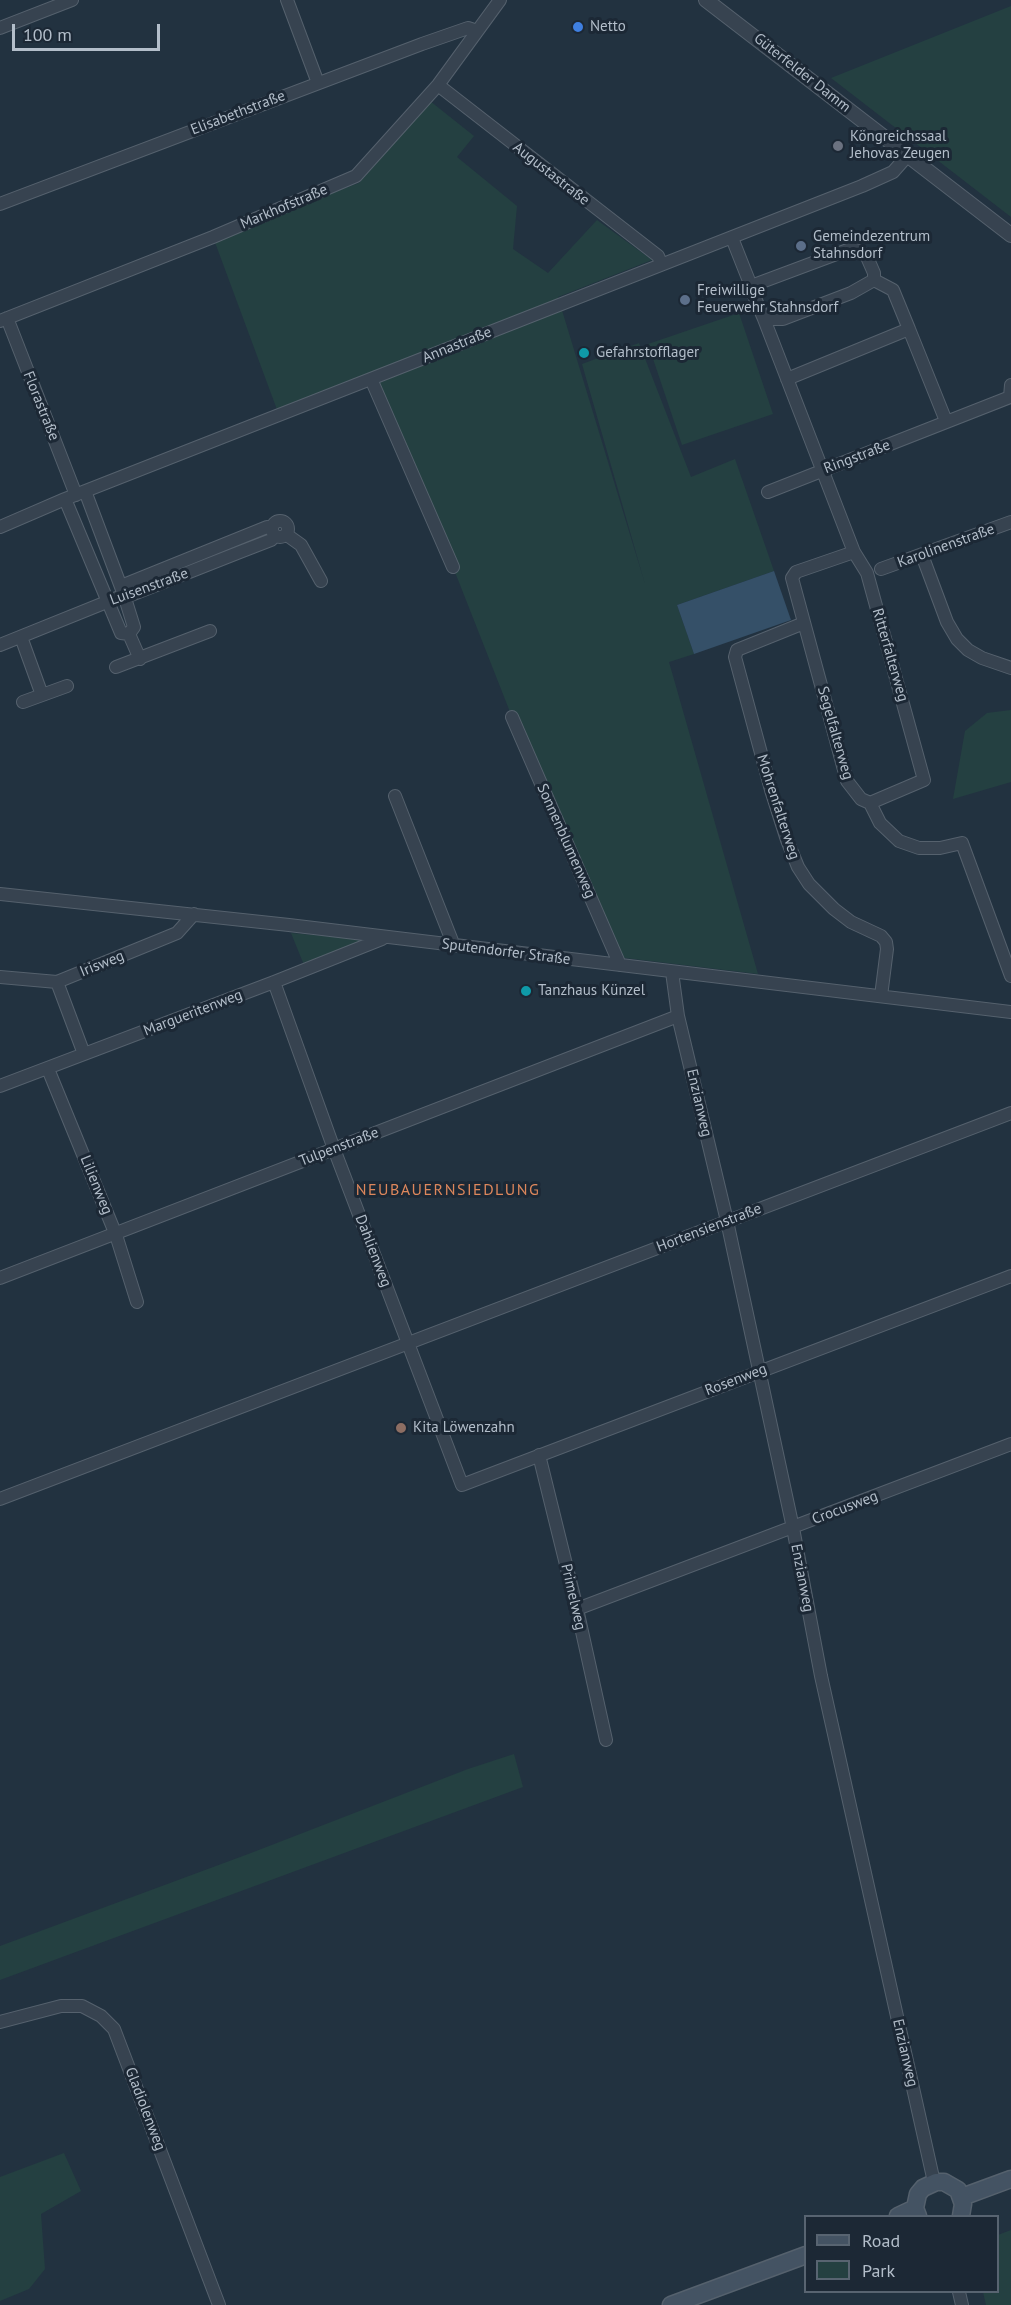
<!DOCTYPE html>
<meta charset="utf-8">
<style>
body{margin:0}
#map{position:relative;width:1011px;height:2305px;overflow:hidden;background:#223240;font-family:"PT Sans",sans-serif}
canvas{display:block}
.legend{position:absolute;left:804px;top:2215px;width:195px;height:78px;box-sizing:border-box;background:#1c2835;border:2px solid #586471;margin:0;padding:8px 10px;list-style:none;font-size:18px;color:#b3beca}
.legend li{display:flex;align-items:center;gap:12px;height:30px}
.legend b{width:30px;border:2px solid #586471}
.scale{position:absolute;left:12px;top:24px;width:148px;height:27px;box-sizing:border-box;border:3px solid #b3beca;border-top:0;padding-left:8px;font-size:18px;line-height:21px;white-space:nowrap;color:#b3beca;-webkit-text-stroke:4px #1c2835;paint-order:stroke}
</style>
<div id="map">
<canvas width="1011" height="2305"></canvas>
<ul class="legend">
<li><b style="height:8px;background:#445363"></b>Road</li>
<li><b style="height:16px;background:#244041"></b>Park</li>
</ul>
<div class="scale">100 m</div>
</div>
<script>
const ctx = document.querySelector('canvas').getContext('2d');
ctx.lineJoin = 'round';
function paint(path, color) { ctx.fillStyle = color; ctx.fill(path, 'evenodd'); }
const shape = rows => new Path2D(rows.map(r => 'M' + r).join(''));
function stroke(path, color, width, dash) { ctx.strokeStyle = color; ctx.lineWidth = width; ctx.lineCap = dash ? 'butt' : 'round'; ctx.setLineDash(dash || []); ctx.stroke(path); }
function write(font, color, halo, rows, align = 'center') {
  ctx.font = font + ' "PT Sans",sans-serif'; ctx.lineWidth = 6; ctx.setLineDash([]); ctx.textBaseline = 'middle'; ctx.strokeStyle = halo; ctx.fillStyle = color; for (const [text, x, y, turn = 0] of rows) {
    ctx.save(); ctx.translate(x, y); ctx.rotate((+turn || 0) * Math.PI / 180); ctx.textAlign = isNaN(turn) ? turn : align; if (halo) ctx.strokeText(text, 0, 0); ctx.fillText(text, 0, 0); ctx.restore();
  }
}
const green = shape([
 [1011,6,1011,217,831,78],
 [430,101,474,136,457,157,517,206,513,249,548,273,597,220,652,260,558,297,645,584,582,364,639,343,691,477,735,459,774,571,677,605,694,654,669,662,758,974,617,957,512,717,453,567,371,379,279,415,213,237,359,183],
 [739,313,773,414,682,445,648,344],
 [1011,710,1011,782,953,799,965,731,987,713],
 [291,933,358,939,360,942,304,965],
 [514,1754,523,1787,0,1980,0,1946,251,1853,468,1769],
 [64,2153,81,2191,41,2214,45,2269,29,2289,0,2301,0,2177],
 [1011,2230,1011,2305,986,2305,983,2292,998,2292,998,2235]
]);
const water = shape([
 [774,571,791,620,694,654,677,605]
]);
const minor = shape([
 [287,0,318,83],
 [0,28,72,0],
 [438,85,658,256,661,263],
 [0,204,422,44,468,28,477,31],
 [732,238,751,286,755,298,764,319,783,319,851,293,874,280,874,273,867,257,860,251,850,249,751,286],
 [874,280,893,290,909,329],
 [7,318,76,495],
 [764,319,854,552,867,573,924,780,870,803],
 [0,321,213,237,356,176,438,85,500,0],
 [371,379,453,567],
 [787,379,909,329,946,421],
 [768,492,1010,397,1011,385],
 [65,499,121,633,129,634,134,627,124,595,85,491],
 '272 529a8 8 0 1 1 16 0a8 8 0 1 1-16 0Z',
 [0,527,65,499,862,186,893,172,908,155],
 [287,535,301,545,321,581],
 [854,552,796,572,792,578,847,781,861,799,870,803,880,823,899,841,919,848,940,848,962,843,1011,976],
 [922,555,947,622,957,639,968,650,982,658,1011,668],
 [881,569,1011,522],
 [121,586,267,527,272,528],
 [804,623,737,650,735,657,771,790,787,840,798,867,809,884,834,909,851,922,881,936,886,942,887,949,881,996],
 [129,634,140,659],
 [21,637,42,695],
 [0,645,124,595,131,595,240,552,271,540,275,536],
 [116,667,210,631],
 [23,702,67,686],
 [512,717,620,965],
 [395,796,454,946],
 [0,894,289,925,1011,1012],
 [672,972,678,1016,727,1221,793,1528,821,1676,934,2182,936,2182],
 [0,977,57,982,177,933,194,914],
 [57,982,84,1054],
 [274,982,334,1149,462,1485,1011,1276],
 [48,1069,116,1235,137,1302],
 [0,1086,274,982,382,939],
 [0,1278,678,1016],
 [539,1455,577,1609,606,1740],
 [0,1499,1011,1113],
 [577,1609,1011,1444],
 [0,2022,61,2006,82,2006,101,2016,114,2029,219,2305],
 [959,2292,962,2305]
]);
const tertiary = shape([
 [706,0,1011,235]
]);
const secondary = shape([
 [962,2197,1011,2179],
 [898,2216,915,2208],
 [918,2216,915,2208,918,2194,923,2188,936,2182,944,2182,958,2190,963,2204,961,2216],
 [671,2305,806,2255]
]);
const markers = [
 [578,27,6,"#3f7fe0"],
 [838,146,6,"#6b7280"],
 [801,246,6,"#5c6f8a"],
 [685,300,6,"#5c6f8a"],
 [584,353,6,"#0f9aa8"],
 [526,991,6,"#0f9aa8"],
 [401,1428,6,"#8d6e63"]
];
const poiNames = [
 ["Netto",590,27],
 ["Köngreichssaal",850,137],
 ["Jehovas Zeugen",850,154],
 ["Gemeindezentrum",813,237],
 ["Stahnsdorf",813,254],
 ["Freiwillige",697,291],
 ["Feuerwehr Stahnsdorf",697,308],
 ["Gefahrstofflager",596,353],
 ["Tanzhaus Künzel",538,991],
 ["Kita Löwenzahn",413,1428]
];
const streetNames = [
 ["Güterfelder Damm",802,73,38],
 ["Elisabethstraße",238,113,-21],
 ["Augustastraße",551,174,38],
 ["Markhofstraße",284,207,-23],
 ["Annastraße",457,345,-22],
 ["Florastraße",41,406,68],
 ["Ringstraße",857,457,-21],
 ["Karolinenstraße",946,546,-20],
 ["Luisenstraße",149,587,-20],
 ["Ritterfalterweg",890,655,74],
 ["Segelfalterweg",835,733,74],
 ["Mohrenfalterweg",778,807,72],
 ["Sonnenblumenweg",566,841,66],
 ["Sputendorfer Straße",506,952,7],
 ["Irisweg",102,964,-22],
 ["Margueritenweg",193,1013,-21],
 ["Enzianweg",699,1103,77],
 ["Tulpenstraße",339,1147,-21],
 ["Lilienweg",96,1185,68],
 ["Hortensienstraße",709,1228,-21],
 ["Dahlienweg",373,1251,69],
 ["Rosenweg",736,1380,-21],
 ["Crocusweg",845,1508,-21],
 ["Enzianweg",802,1578,79],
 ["Primelweg",573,1597,77],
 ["Enzianweg",905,2053,77],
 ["Gladiolenweg",145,2109,69]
];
const neighbourhoodNames = [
 ["NEUBAUERNSIEDLUNG",448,1190]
];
paint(green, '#244041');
paint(water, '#355068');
stroke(minor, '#55616d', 14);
stroke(tertiary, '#55616d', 16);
stroke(secondary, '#55616d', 19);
stroke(minor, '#374350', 12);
stroke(tertiary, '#374350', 14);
stroke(secondary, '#445363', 16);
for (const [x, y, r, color] of markers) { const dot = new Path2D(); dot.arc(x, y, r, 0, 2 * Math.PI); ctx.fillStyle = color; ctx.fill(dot); stroke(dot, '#1c2835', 2); }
write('15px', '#b3beca', '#1c2835', poiNames, 'left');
write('15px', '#b3beca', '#1c2835', streetNames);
ctx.letterSpacing = '1.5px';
write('16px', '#dd875c', '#1c2835', neighbourhoodNames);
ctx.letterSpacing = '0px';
</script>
